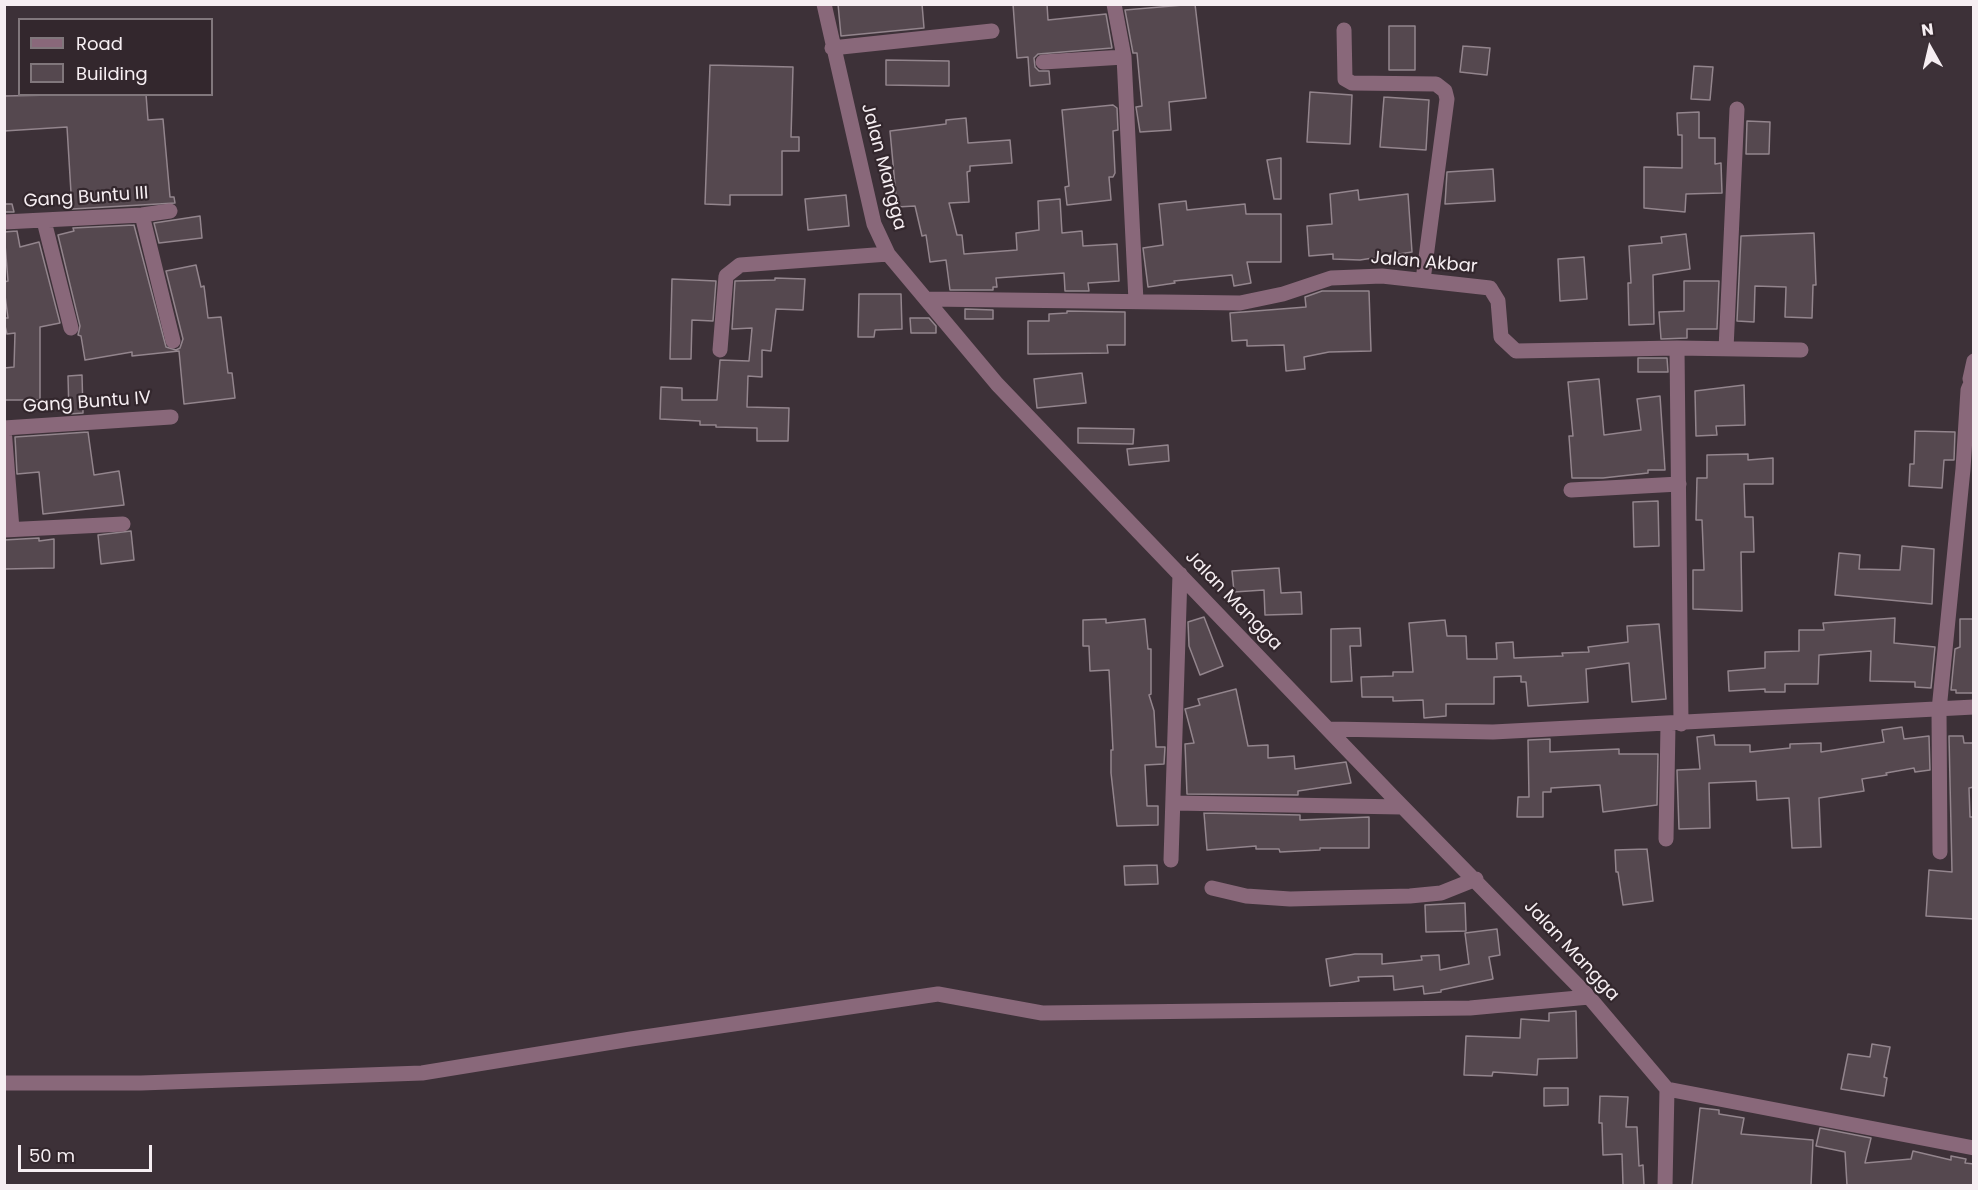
<!DOCTYPE html>
<style>
body{margin:0}
#map{position:relative;width:1978px;height:1190px;overflow:hidden;background:#3d3138;font-family:Poppins,sans-serif}
canvas{display:block}
.frame{position:absolute;inset:0;border:6px solid #f6eef2;pointer-events:none}
.legend{position:absolute;left:18px;top:18px;width:195px;height:78px;box-sizing:border-box;background:#33272d;border:2px solid #81777c;margin:0;padding:8px 10px;list-style:none;font-size:18px;color:#f6eef2}
.legend li{display:flex;align-items:center;gap:12px;height:30px}
.legend b{width:30px;border:2px solid #81777c}
.north{position:absolute;left:1900px;top:18px;width:60px;height:60px;-webkit-text-stroke:4px #33272d;paint-order:stroke;rotate:352deg;font-size:16px;font-weight:700;line-height:24px;text-align:center;color:#f6eef2}
.north::after{content:'';display:block;margin:auto;width:21px;height:27px;background:#f6eef2;clip-path:polygon(50% 0,100% 100%,50% 72%,0 100%)}
.scale{position:absolute;left:18px;top:1145px;width:134px;height:27px;box-sizing:border-box;border:3px solid #f6eef2;border-top:0;padding-left:8px;font-size:18px;line-height:21px;white-space:nowrap;color:#f6eef2;-webkit-text-stroke:4px #33272d;paint-order:stroke}
</style>
<div id="map">
<canvas width="1978" height="1190"></canvas>
<div class="frame"></div>
<ul class="legend">
<li><b style="height:8px;background:#89687a"></b>Road</li>
<li><b style="height:16px;background:#55484f"></b>Building</li>
</ul>
<div class="north">N</div>
<div class="scale">50 m</div>
</div>
<script>
const ctx = document.querySelector('canvas').getContext('2d');
ctx.lineJoin = 'round';
function paint(path, color) { ctx.fillStyle = color; ctx.fill(path, 'evenodd'); }
const shape = rows => new Path2D(rows.map(r => 'M' + r).join(''));
function stroke(path, color, width, dash) { ctx.strokeStyle = color; ctx.lineWidth = width; ctx.lineCap = dash ? 'butt' : 'round'; ctx.setLineDash(dash || []); ctx.stroke(path); }
function write(font, color, halo, rows, align = 'center') {
  ctx.font = font + ' Poppins,sans-serif'; ctx.lineWidth = 4.5; ctx.setLineDash([]); ctx.textBaseline = 'middle'; ctx.strokeStyle = halo; ctx.fillStyle = color; for (const [text, x, y, turn = 0] of rows) {
    ctx.save(); ctx.translate(x, y); ctx.rotate((+turn || 0) * Math.PI / 180); ctx.textAlign = isNaN(turn) ? turn : align; if (halo) ctx.strokeText(text, 0, 0); ctx.fillText(text, 0, 0); ctx.restore();
  }
}
const building = shape([
 [838,4,922,4,924,28,841,36,838,4],
 [1013,4,1047,4,1048,20,1106,14,1112,48,1038,54,1034,58,1035,67,1039,71,1049,71,1050,84,1030,86,1028,57,1017,58,1013,4],
 [1195,4,1206,98,1169,102,1171,130,1140,132,1136,107,1142,106,1137,53,1133,53,1125,10,1195,4],
 [1389,26,1415,26,1415,70,1389,70,1389,26],
 [1463,46,1490,48,1487,75,1460,72,1463,46],
 [886,60,949,61,949,86,886,85,886,60],
 [710,65,793,67,791,137,799,137,799,151,782,151,782,195,730,195,730,205,705,204,710,65],
 [1694,66,1713,67,1710,100,1691,99,1694,66],
 [1310,92,1352,95,1350,144,1307,142,1310,92],
 [101,94,146,94,148,120,163,119,170,197,174,197,175,203,72,209,67,127,4,131,4,96,101,94],
 [1384,97,1429,100,1426,150,1380,147,1384,97],
 [1113,105,1117,108,1118,130,1113,131,1115,173,1113,177,1109,177,1111,200,1067,205,1065,187,1069,186,1062,110,1113,105],
 [1699,112,1699,138,1715,138,1715,164,1721,163,1722,193,1686,194,1685,212,1644,208,1644,167,1682,168,1682,135,1678,135,1677,113,1699,112],
 [966,118,968,143,1010,140,1012,163,970,166,970,171,967,172,969,202,949,203,957,235,962,235,964,254,1017,250,1016,233,1039,230,1038,201,1060,199,1062,233,1082,231,1083,246,1117,244,1119,281,1088,283,1089,291,1065,291,1064,273,996,278,997,287,993,287,993,290,950,290,946,260,930,262,926,235,922,236,915,206,897,207,890,131,946,124,946,120,966,118],
 [1747,121,1770,122,1769,154,1746,154,1747,121],
 [1281,158,1281,199,1274,199,1267,160,1281,158],
 [1493,169,1495,201,1445,204,1447,172,1493,169],
 [1358,190,1359,200,1408,194,1412,252,1360,260,1333,259,1333,254,1309,256,1307,226,1332,224,1330,194,1358,190],
 [846,195,849,226,808,230,805,199,846,195],
 [1186,201,1187,210,1245,204,1246,214,1281,214,1281,262,1247,262,1251,283,1234,286,1232,275,1174,281,1175,283,1148,287,1143,248,1163,245,1159,204,1186,201],
 [4,204,12,204,14,212,4,212,4,204],
 [200,216,202,238,159,243,154,223,200,216],
 [134,225,166,347,176,350,180,348,183,339,166,271,196,265,201,287,204,286,208,318,221,317,228,373,232,373,235,398,184,404,179,351,132,356,132,352,85,360,81,336,78,335,80,326,58,235,74,231,73,228,134,225],
 [17,231,20,247,39,242,60,323,40,327,40,400,4,400,4,368,14,367,15,333,7,334,4,322,4,318,8,318,4,288,4,282,8,281,4,232,17,231],
 [1814,233,1816,285,1813,285,1812,318,1785,317,1786,287,1755,286,1754,322,1737,321,1741,236,1814,233],
 [1686,234,1690,269,1653,275,1654,324,1629,325,1628,283,1631,283,1629,246,1662,243,1661,237,1686,234],
 [1584,257,1587,299,1560,301,1558,259,1584,257],
 [775,278,805,279,803,310,776,309,771,351,762,350,762,377,748,376,747,407,789,408,788,441,757,441,757,428,716,427,716,425,700,425,700,421,660,419,661,387,682,388,682,400,717,400,720,360,749,361,752,328,732,329,735,281,775,280,775,278],
 [672,279,716,281,713,321,692,320,691,359,670,359,672,279],
 [1684,281,1719,281,1717,329,1687,329,1687,338,1661,339,1659,312,1684,311,1684,281],
 [1322,291,1369,291,1371,351,1329,352,1304,357,1305,369,1286,371,1284,345,1247,346,1247,340,1232,341,1230,313,1306,307,1305,297,1322,291],
 [859,294,901,294,902,329,875,330,874,337,858,337,859,294],
 [965,309,993,310,993,319,965,319,965,309],
 [1067,311,1125,312,1125,345,1107,345,1108,353,1028,354,1028,321,1049,321,1049,314,1067,313,1067,311],
 [910,318,929,318,936,326,936,333,911,333,910,318],
 [1638,358,1667,358,1668,372,1638,372,1638,358],
 [1082,373,1086,403,1037,408,1034,379,1082,373],
 [82,375,83,413,69,414,68,376,82,375],
 [1599,379,1604,435,1641,430,1637,399,1660,396,1665,470,1648,470,1648,473,1603,478,1572,478,1569,436,1573,436,1568,382,1599,379],
 [1744,385,1745,425,1716,426,1717,435,1696,436,1695,391,1744,385],
 [1078,428,1134,429,1133,444,1078,443,1078,428],
 [1915,431,1955,432,1954,460,1944,460,1942,488,1909,486,1910,464,1914,464,1915,431],
 [88,432,94,475,119,471,124,505,43,514,39,472,17,474,15,437,88,432],
 [1168,445,1169,461,1129,465,1127,449,1168,445],
 [1748,454,1748,460,1773,458,1773,484,1744,484,1745,517,1753,517,1754,552,1741,552,1742,611,1693,609,1693,570,1704,570,1702,520,1696,520,1697,478,1707,478,1707,455,1748,454],
 [1658,501,1659,546,1634,547,1633,502,1658,501],
 [131,531,134,560,101,564,98,535,131,531],
 [39,538,39,541,54,539,54,568,4,569,4,540,39,538],
 [1902,546,1934,549,1932,604,1835,595,1839,553,1860,555,1859,569,1900,570,1902,546],
 [1279,568,1281,593,1301,592,1302,614,1265,615,1264,590,1234,592,1232,571,1279,568],
 [1204,617,1223,666,1200,675,1189,646,1188,622,1204,617],
 [1895,618,1894,643,1935,647,1931,688,1915,687,1915,682,1870,681,1871,651,1819,655,1818,684,1785,684,1785,692,1765,692,1765,689,1729,691,1728,671,1765,668,1765,652,1799,651,1799,630,1824,630,1823,623,1895,618],
 [1106,619,1106,623,1145,619,1148,649,1151,649,1151,694,1149,695,1154,711,1156,747,1165,747,1164,764,1145,765,1147,806,1158,806,1158,825,1117,826,1111,773,1111,750,1113,750,1109,670,1090,671,1089,646,1083,646,1083,620,1106,619],
 [1960,619,1974,619,1974,693,1956,693,1956,690,1951,690,1955,649,1960,647,1960,619],
 [1445,620,1447,636,1466,636,1467,659,1497,659,1496,643,1513,642,1514,658,1563,656,1562,653,1589,652,1588,647,1628,642,1627,626,1659,624,1666,699,1632,702,1629,663,1586,669,1588,702,1528,706,1526,682,1521,682,1521,676,1494,677,1494,704,1446,704,1446,716,1424,718,1423,700,1393,701,1393,697,1362,697,1361,677,1393,676,1393,672,1413,672,1409,623,1445,620],
 [1360,628,1361,646,1350,646,1352,681,1331,682,1331,629,1360,628],
 [1236,689,1248,746,1268,745,1268,758,1294,756,1295,769,1346,762,1351,783,1298,791,1298,795,1187,794,1185,744,1194,743,1185,709,1200,705,1198,699,1236,689],
 [1902,727,1904,739,1929,736,1930,770,1915,772,1914,768,1886,773,1887,775,1862,779,1864,791,1819,798,1821,847,1792,848,1789,798,1757,800,1756,781,1709,783,1710,828,1679,829,1677,770,1700,769,1697,737,1714,735,1715,745,1750,745,1750,752,1790,748,1790,744,1821,743,1821,752,1884,742,1882,730,1902,727],
 [1949,736,1963,736,1964,743,1974,743,1974,787,1969,788,1970,817,1974,817,1974,919,1926,916,1929,870,1952,872,1949,736],
 [1550,739,1550,752,1619,749,1619,754,1658,754,1657,805,1603,812,1600,785,1551,788,1551,792,1543,792,1543,817,1517,817,1518,797,1529,797,1528,740,1550,739],
 [1204,813,1300,815,1300,820,1369,817,1369,848,1320,848,1320,850,1280,852,1279,849,1256,849,1256,846,1207,850,1204,813],
 [1647,849,1653,901,1623,905,1618,872,1616,872,1615,850,1647,849],
 [1157,865,1158,884,1125,885,1124,866,1157,865],
 [1465,903,1466,931,1426,932,1425,905,1465,903],
 [1497,929,1500,955,1489,957,1493,979,1441,990,1441,992,1424,994,1423,986,1394,990,1393,976,1358,977,1359,981,1330,986,1326,959,1355,954,1382,954,1382,964,1422,960,1421,956,1439,955,1440,970,1469,964,1465,933,1497,929],
 [1576,1011,1577,1058,1538,1059,1537,1075,1493,1072,1492,1076,1464,1075,1466,1036,1520,1038,1521,1019,1549,1021,1549,1013,1576,1011],
 [1872,1044,1890,1047,1884,1077,1887,1078,1884,1096,1841,1089,1848,1054,1870,1057,1872,1044],
 [1544,1088,1568,1088,1568,1105,1544,1106,1544,1088],
 [1600,1096,1628,1097,1626,1127,1637,1127,1639,1166,1643,1165,1644,1185,1623,1185,1622,1154,1603,1155,1602,1123,1599,1123,1600,1096],
 [1700,1108,1719,1110,1719,1114,1744,1118,1741,1134,1813,1140,1811,1185,1692,1185,1700,1108],
 [1820,1128,1871,1138,1865,1163,1911,1159,1913,1151,1951,1160,1951,1156,1966,1159,1965,1163,1974,1164,1974,1185,1847,1185,1845,1152,1816,1146,1820,1128]
]);
const minor = shape([
 [824,4,874,224,888,254,997,384,1391,795,1589,997,1667,1089,1665,1186],
 [1114,4,1124,57,1136,301],
 [1344,30,1345,79,1352,83,1436,84,1445,91,1447,99,1423,280],
 [832,48,992,31],
 [1043,62,1124,57],
 [142,215,173,341],
 [44,221,71,328],
 [4,222,142,215,170,211],
 [928,299,1240,303,1283,294,1331,278,1382,276,1490,288,1498,301,1501,337,1516,351,1677,348,1681,724],
 [1677,348,1801,350],
 [1726,349,1737,109],
 [720,350,726,276,740,265,888,254],
 [1970,379,1974,361],
 [1571,490,1679,484],
 [12,529,4,428,171,417],
 [4,530,123,524],
 [1330,729,1493,732,1974,707],
 [1173,803,1402,807],
 [1666,839,1668,725],
 [1940,852,1939,710,1963,469,1968,390,1974,376],
 [1171,860,1180,574],
 [1212,888,1246,896,1290,899,1410,896,1441,893,1476,879],
 [4,1083,141,1083,422,1073,631,1039,938,994,1042,1013,1470,1008,1589,997],
 [1667,1089,1974,1148]
]);
const streetNames = [
 ["Jalan Mangga",883,167,75],
 ["Gang Buntu III",86,198,-4],
 ["Jalan Akbar",1424,263,5],
 ["Gang Buntu IV",87,403,-4],
 ["Jalan Mangga",1233,601,46],
 ["Jalan Mangga",1571,951,47]
];
paint(building, '#55484f');
stroke(building, '#93858d', 1.5);
stroke(minor, '#89687a', 15);
write('18px', '#f6eef2', '#33272d', streetNames);
</script>
